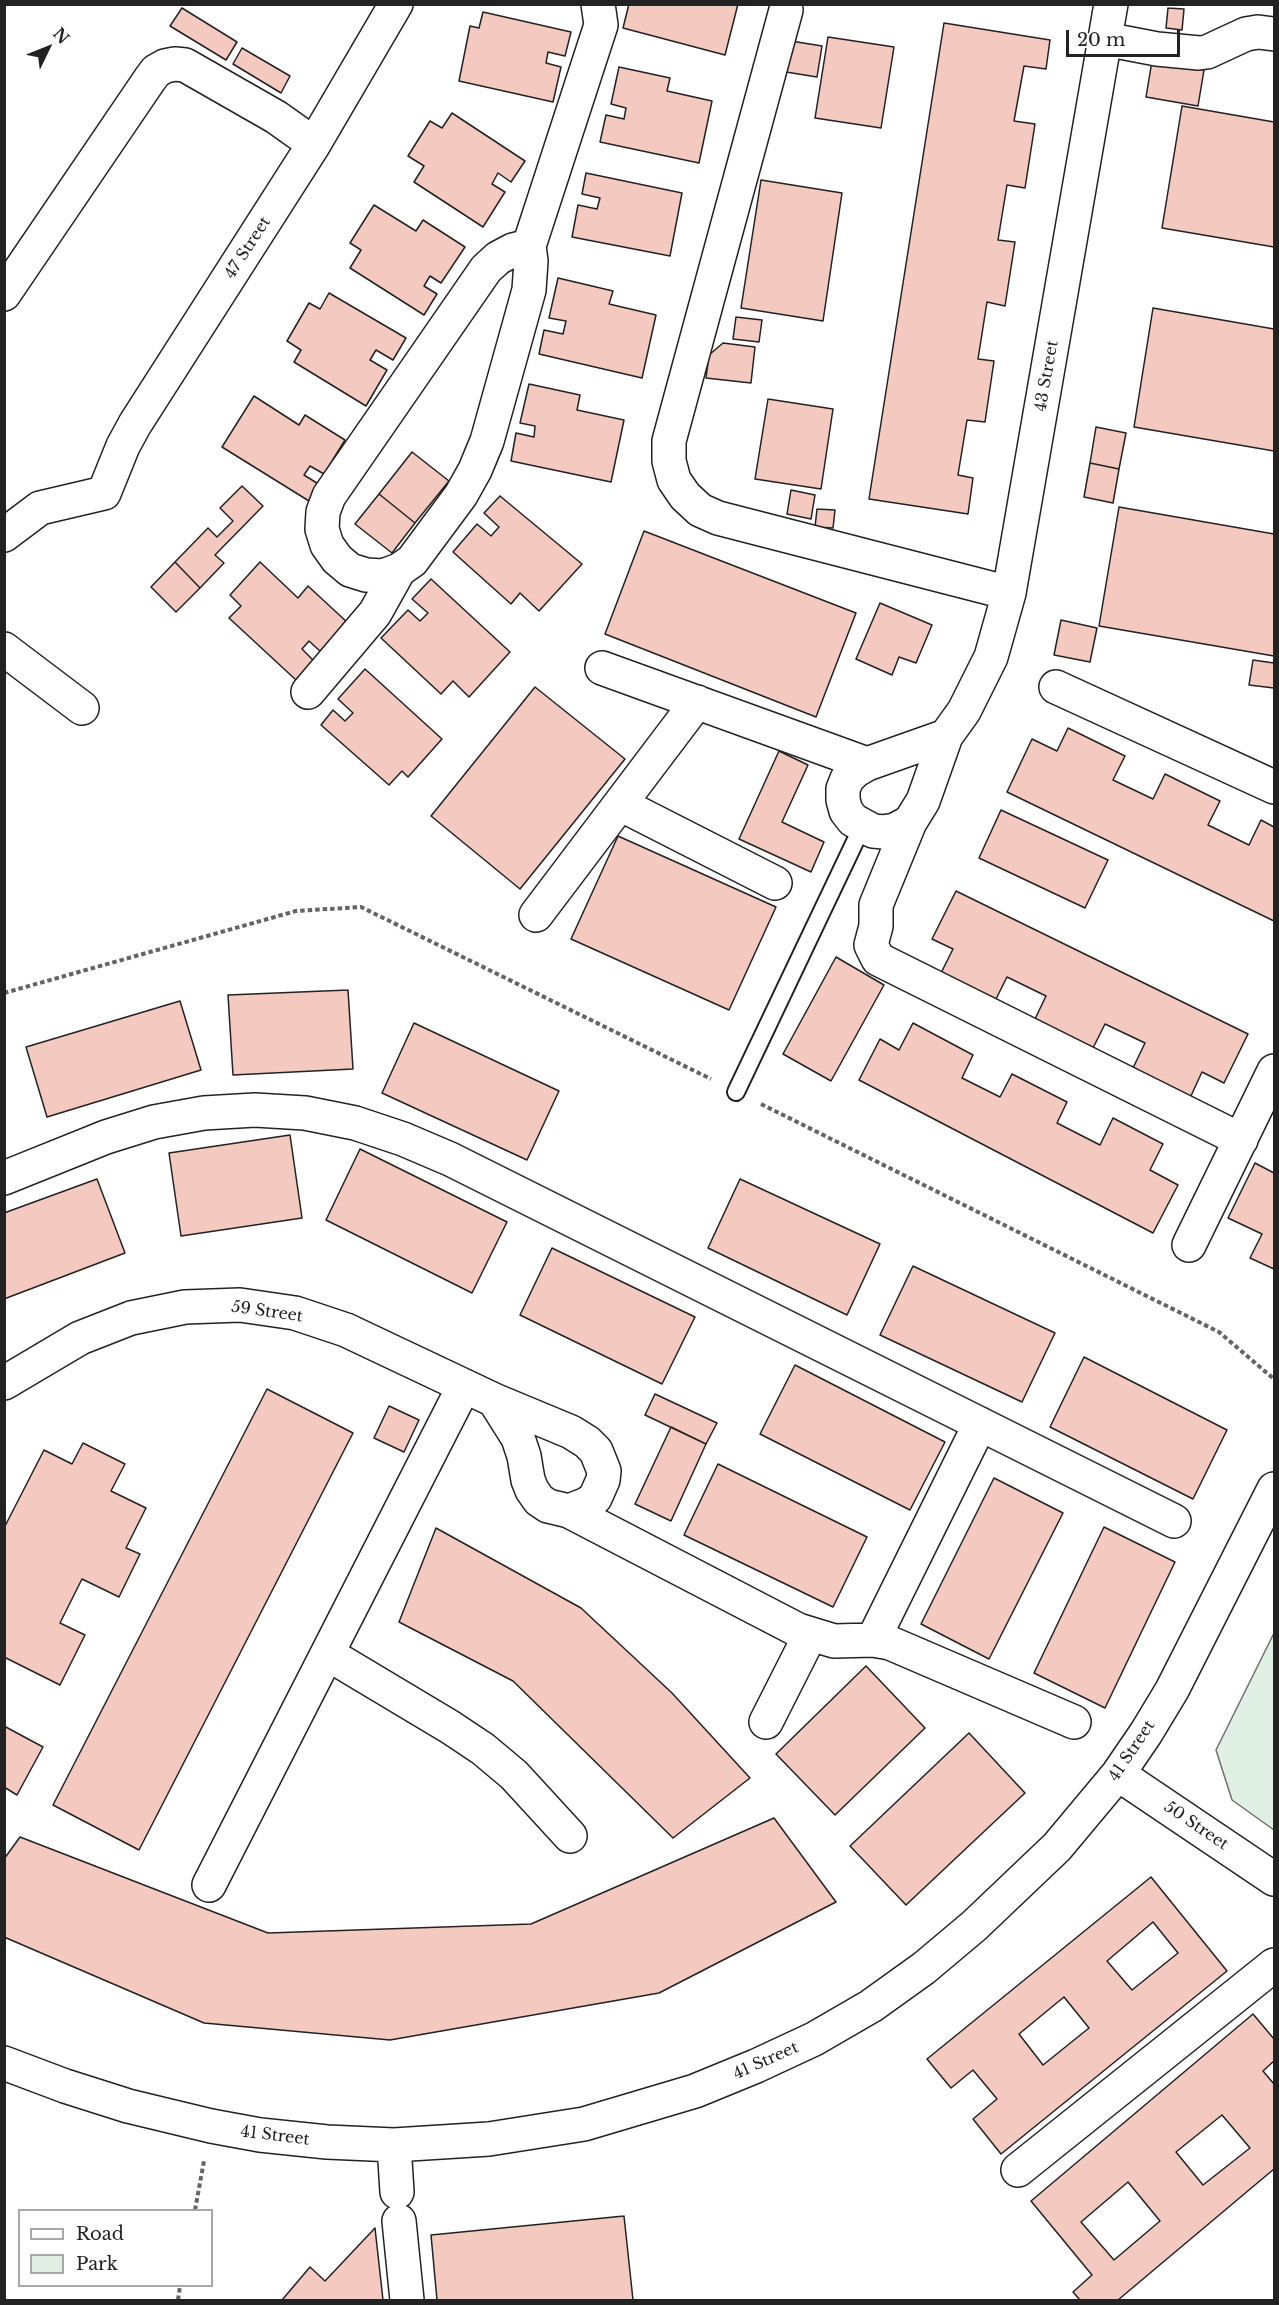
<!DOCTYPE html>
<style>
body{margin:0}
#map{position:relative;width:1279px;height:2305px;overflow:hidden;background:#fff;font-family:"Libre Baskerville",serif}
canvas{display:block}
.frame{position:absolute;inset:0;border:6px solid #222;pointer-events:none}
.legend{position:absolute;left:18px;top:2209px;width:195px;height:78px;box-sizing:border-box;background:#fff;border:2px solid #a7a7a7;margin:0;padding:8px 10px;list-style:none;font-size:18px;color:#222}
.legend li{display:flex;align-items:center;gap:12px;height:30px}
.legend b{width:30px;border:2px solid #a7a7a7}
.north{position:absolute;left:18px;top:18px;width:60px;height:60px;-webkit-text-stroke:4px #fff;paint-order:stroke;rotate:47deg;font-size:16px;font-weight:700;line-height:24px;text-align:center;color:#222}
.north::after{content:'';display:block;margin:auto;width:21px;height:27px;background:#222;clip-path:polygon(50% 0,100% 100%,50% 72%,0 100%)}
.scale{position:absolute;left:1066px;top:30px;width:114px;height:27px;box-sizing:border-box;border:3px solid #222;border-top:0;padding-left:8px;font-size:18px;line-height:21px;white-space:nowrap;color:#222;-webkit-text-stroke:4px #fff;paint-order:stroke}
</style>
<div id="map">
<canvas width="1279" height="2305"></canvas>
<div class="frame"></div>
<ul class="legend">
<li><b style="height:8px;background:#fff"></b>Road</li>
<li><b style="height:16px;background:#e0efe3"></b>Park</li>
</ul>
<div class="north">N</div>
<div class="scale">20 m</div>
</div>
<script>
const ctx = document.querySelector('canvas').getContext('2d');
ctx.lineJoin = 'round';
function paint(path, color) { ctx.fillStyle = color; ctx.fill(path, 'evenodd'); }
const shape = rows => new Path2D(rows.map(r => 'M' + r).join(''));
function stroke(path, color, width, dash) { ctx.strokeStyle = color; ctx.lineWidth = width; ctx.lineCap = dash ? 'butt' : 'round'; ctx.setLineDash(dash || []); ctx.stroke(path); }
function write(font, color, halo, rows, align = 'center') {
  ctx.font = font + ' "Libre Baskerville",serif'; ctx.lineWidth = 4.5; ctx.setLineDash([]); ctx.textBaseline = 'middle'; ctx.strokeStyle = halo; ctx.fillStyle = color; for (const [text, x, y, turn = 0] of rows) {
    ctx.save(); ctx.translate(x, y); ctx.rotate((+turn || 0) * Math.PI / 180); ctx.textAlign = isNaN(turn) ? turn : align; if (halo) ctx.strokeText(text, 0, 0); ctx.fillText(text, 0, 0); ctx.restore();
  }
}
const green = shape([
 [1274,1633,1274,1830,1232,1800,1216,1750,1274,1633]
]);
const building = shape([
 [629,4,738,4,725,55,623,28,629,4],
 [182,8,237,42,226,60,170,26,182,8],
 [1168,8,1184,9,1182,30,1166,28,1168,8],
 [483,12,571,32,565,56,548,52,546,63,561,67,553,102,459,81,470,26,479,28,483,12],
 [944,23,1050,40,1046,69,1024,66,1014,121,1035,124,1025,188,1007,185,998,240,1015,242,1005,306,987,302,978,359,994,361,985,422,967,420,958,475,973,478,968,514,869,499,944,23],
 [828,37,894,47,881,128,815,118,828,37],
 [791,41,822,46,817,77,786,72,791,41],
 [242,48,290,76,281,93,233,64,242,48],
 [1152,61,1204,70,1198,106,1146,97,1152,61],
 [619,67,670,78,667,91,712,101,699,163,600,142,606,115,624,119,626,108,611,104,619,67],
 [1182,106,1274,122,1274,247,1162,228,1182,106],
 [452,113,525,161,511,182,498,173,492,184,505,192,483,227,414,182,424,166,408,156,430,121,442,128,452,113],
 [586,173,682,193,670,256,572,237,578,205,597,209,600,198,582,194,586,173],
 [761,180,842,193,823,321,741,308,761,180],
 [374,205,416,231,423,220,465,247,441,283,430,276,424,286,437,294,424,315,350,268,361,250,350,243,374,205],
 [558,278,613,291,609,304,656,315,642,378,539,354,544,330,563,334,566,321,549,318,558,278],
 [329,293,406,338,393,360,376,350,370,360,387,370,366,406,294,362,301,350,287,341,309,303,320,309,329,293],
 [1153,308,1274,329,1274,451,1134,427,1153,308],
 [736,317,762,320,759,342,733,339,736,317],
 [723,343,755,347,751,383,706,378,709,355,723,343],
 [529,384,580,395,577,410,624,420,611,482,511,461,516,433,534,437,535,426,520,423,529,384],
 [254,396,299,425,305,415,345,440,324,474,310,466,304,475,320,485,309,501,222,447,254,396],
 [768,399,833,409,821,489,755,479,768,399],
 [1096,427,1126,433,1119,469,1090,463,1096,427],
 [412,452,449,481,415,523,379,494,412,452],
 [1090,463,1119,469,1113,503,1084,497,1090,463],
 [242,486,263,506,215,555,224,563,200,588,175,562,208,528,217,537,233,521,220,508,242,486],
 [791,490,815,495,811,519,787,514,791,490],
 [379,494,415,523,392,553,355,524,379,494],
 [500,496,582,564,539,611,520,593,511,604,453,552,477,524,491,536,499,527,484,513,500,496],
 [1119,507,1274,534,1274,656,1099,626,1119,507],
 [817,509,835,510,833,528,815,527,817,509],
 [644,531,856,613,816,717,605,634,644,531],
 [175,562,200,588,176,612,151,587,175,562],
 [260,562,298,598,308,586,348,623,321,652,309,641,302,649,313,660,296,680,229,618,241,606,230,595,260,562],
 [431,579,510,652,469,697,453,681,441,694,381,638,408,610,420,621,428,613,412,599,431,579],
 [880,603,932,625,916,663,899,657,892,675,856,659,880,603],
 [1061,620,1097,628,1090,662,1054,655,1061,620],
 [1253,660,1274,663,1274,688,1249,685,1253,660],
 [365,669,442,739,408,777,402,771,389,785,321,725,333,710,345,721,353,713,338,699,365,669],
 [535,687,625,759,520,889,431,816,535,687],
 [1068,728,1125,756,1113,780,1153,799,1165,774,1220,801,1208,825,1249,845,1261,820,1274,827,1274,921,1007,792,1032,739,1057,751,1068,728],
 [779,751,808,765,782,822,824,842,811,872,739,839,779,751],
 [1001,810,1108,860,1085,908,979,858,1001,810],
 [618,836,776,907,729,1010,571,939,618,836],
 [956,891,1248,1034,1224,1083,1202,1072,1190,1098,1132,1070,1145,1043,1105,1024,1093,1048,1035,1019,1046,996,1007,977,996,999,941,973,953,949,932,939,956,891],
 [836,957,884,985,831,1081,783,1054,836,957],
 [348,990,353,1069,233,1075,228,995,348,990],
 [180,1001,201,1070,47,1117,26,1047,180,1001],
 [414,1023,559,1091,527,1160,382,1093,414,1023],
 [913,1023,973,1055,962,1078,1000,1097,1012,1074,1067,1102,1057,1123,1100,1145,1113,1118,1163,1144,1150,1170,1178,1185,1153,1233,859,1080,880,1039,899,1050,913,1023],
 [290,1135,302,1218,181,1236,169,1153,290,1135],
 [360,1149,507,1222,472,1293,326,1220,360,1149],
 [1255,1163,1274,1173,1274,1269,1250,1258,1262,1234,1228,1218,1255,1163],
 [97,1179,125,1253,4,1299,4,1213,97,1179],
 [740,1179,880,1244,847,1315,708,1248,740,1179],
 [552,1248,695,1317,662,1384,520,1315,552,1248],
 [913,1266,1055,1333,1022,1402,880,1335,913,1266],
 [1084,1357,1227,1430,1193,1499,1050,1427,1084,1357],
 [795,1365,945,1442,910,1510,760,1434,795,1365],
 [267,1389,353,1433,139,1850,53,1805,267,1389],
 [655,1394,717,1423,706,1444,645,1415,655,1394],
 [389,1406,419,1420,404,1452,374,1438,389,1406],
 [671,1427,706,1444,671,1521,635,1504,671,1427],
 [83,1443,125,1464,111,1491,146,1508,126,1548,140,1554,119,1597,82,1579,60,1623,85,1635,60,1685,4,1657,4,1528,44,1450,72,1464,83,1443],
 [718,1464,867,1537,833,1607,684,1535,718,1464],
 [994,1478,1063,1513,989,1659,921,1624,994,1478],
 [1104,1527,1175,1562,1105,1708,1034,1673,1104,1527],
 [436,1528,581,1608,672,1693,750,1778,673,1838,513,1681,399,1622,436,1528],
 [866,1666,925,1728,835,1815,776,1754,866,1666],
 [4,1726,43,1747,17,1795,4,1787,4,1726],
 [969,1733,1025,1793,906,1905,850,1846,969,1733],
 [774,1818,836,1902,659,1993,390,2040,204,2023,4,1937,4,1859,20,1837,268,1933,531,1924,774,1818],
 [1151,1877,1227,1971,1001,2154,973,2119,997,2099,973,2070,951,2088,927,2059,1151,1877],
 [1153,1922,1178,1953,1132,1990,1107,1961,1153,1922],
 [1064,1997,1089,2028,1043,2065,1019,2034,1064,1997],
 [1253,2014,1274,2039,1274,2061,1263,2071,1274,2084,1274,2169,1118,2300,1080,2300,1073,2292,1092,2275,1031,2201,1253,2014],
 [1222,2115,1250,2148,1203,2185,1176,2152,1222,2115],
 [1128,2182,1160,2221,1114,2260,1081,2222,1128,2182],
 [624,2216,633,2300,437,2300,431,2235,624,2216],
 [375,2228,383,2300,282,2300,310,2267,325,2281,375,2228]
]);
const path = shape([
 [4,993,296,911,361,907,711,1079],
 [761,1104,1219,1332,1274,1379],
 [195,2210,204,2161],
 [178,2300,180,2286]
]);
const service = shape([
 [736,1092,862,827]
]);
const minor = shape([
 [786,10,669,441,669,461,674,480,685,496,700,510,718,518,1009,593],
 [1105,39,1157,49,1199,53,1207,52,1246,34,1258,32,1274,34],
 [529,246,531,261,529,290,487,441,475,470,461,495,412,561,399,570,383,576,366,575,350,570,337,559,327,545,322,529,323,512,329,496,486,269,498,258,513,250,529,246],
 [529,246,601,25,598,4],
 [4,294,150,79,156,71,165,66,175,64,185,65,276,117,314,144],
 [4,535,40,508,104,493,123,446,135,424,314,144,396,4],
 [4,649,82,708],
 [602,668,867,764],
 [1056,687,1274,787],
 [308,692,375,613,399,570],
 [946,736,964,711,991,657,1009,593,1111,4],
 [946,736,923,801,910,822,895,830,884,832,873,831,853,820,846,811,843,800,843,789,847,779,855,771,867,764,946,736],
 [620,804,775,883],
 [910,822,876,905,876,926,871,945,878,959,1241,1140],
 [536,915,697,702],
 [4,1178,106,1137,154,1122,204,1113,255,1110,305,1113,355,1123,403,1139,450,1159,1174,1521],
 [1189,1245,1274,1071],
 [4,1383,80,1338,131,1318,185,1307,240,1305,295,1313,346,1330,494,1400],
 [494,1400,571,1432,587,1442,596,1451,604,1471,603,1480,595,1498,587,1504,569,1511,548,1506,539,1500,532,1490,528,1480,524,1456,518,1438,494,1400],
 [569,1511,798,1630,834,1641,873,1640,890,1643,1074,1722],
 [873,1640,980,1424],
 [328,1654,450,1727,483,1749,514,1775,570,1836],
 [766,1722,810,1635],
 [1118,1774,1274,1879],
 [209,1885,464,1386],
 [4,2063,65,2086,128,2106,211,2126,260,2135,327,2142,394,2145,489,2139,584,2124,695,2091,756,2066,814,2039,871,2006,924,1968,974,1926,1057,1847,1118,1774,1146,1733,1172,1690,1274,1489],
 [394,2145,397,2192],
 [1018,2170,1274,1965],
 [399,2221,407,2300]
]);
const streetNames = [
 ["47 Street",248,248,-57],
 ["43 Street",1047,376,-80],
 ["59 Street",267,1312,8],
 ["41 Street",1132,1751,-56],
 ["50 Street",1196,1826,34],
 ["41 Street",766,2061,-24],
 ["41 Street",275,2136,7]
];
paint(green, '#e0efe3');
stroke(green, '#6f6f6f', 1.5);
paint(building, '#f3c9c0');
stroke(building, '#222', 1.5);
stroke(service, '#222', 20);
stroke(minor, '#222', 36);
stroke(path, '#646464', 4, [4.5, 3]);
stroke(service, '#fff', 16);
stroke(minor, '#fff', 33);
write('16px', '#222', '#fff', streetNames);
</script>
